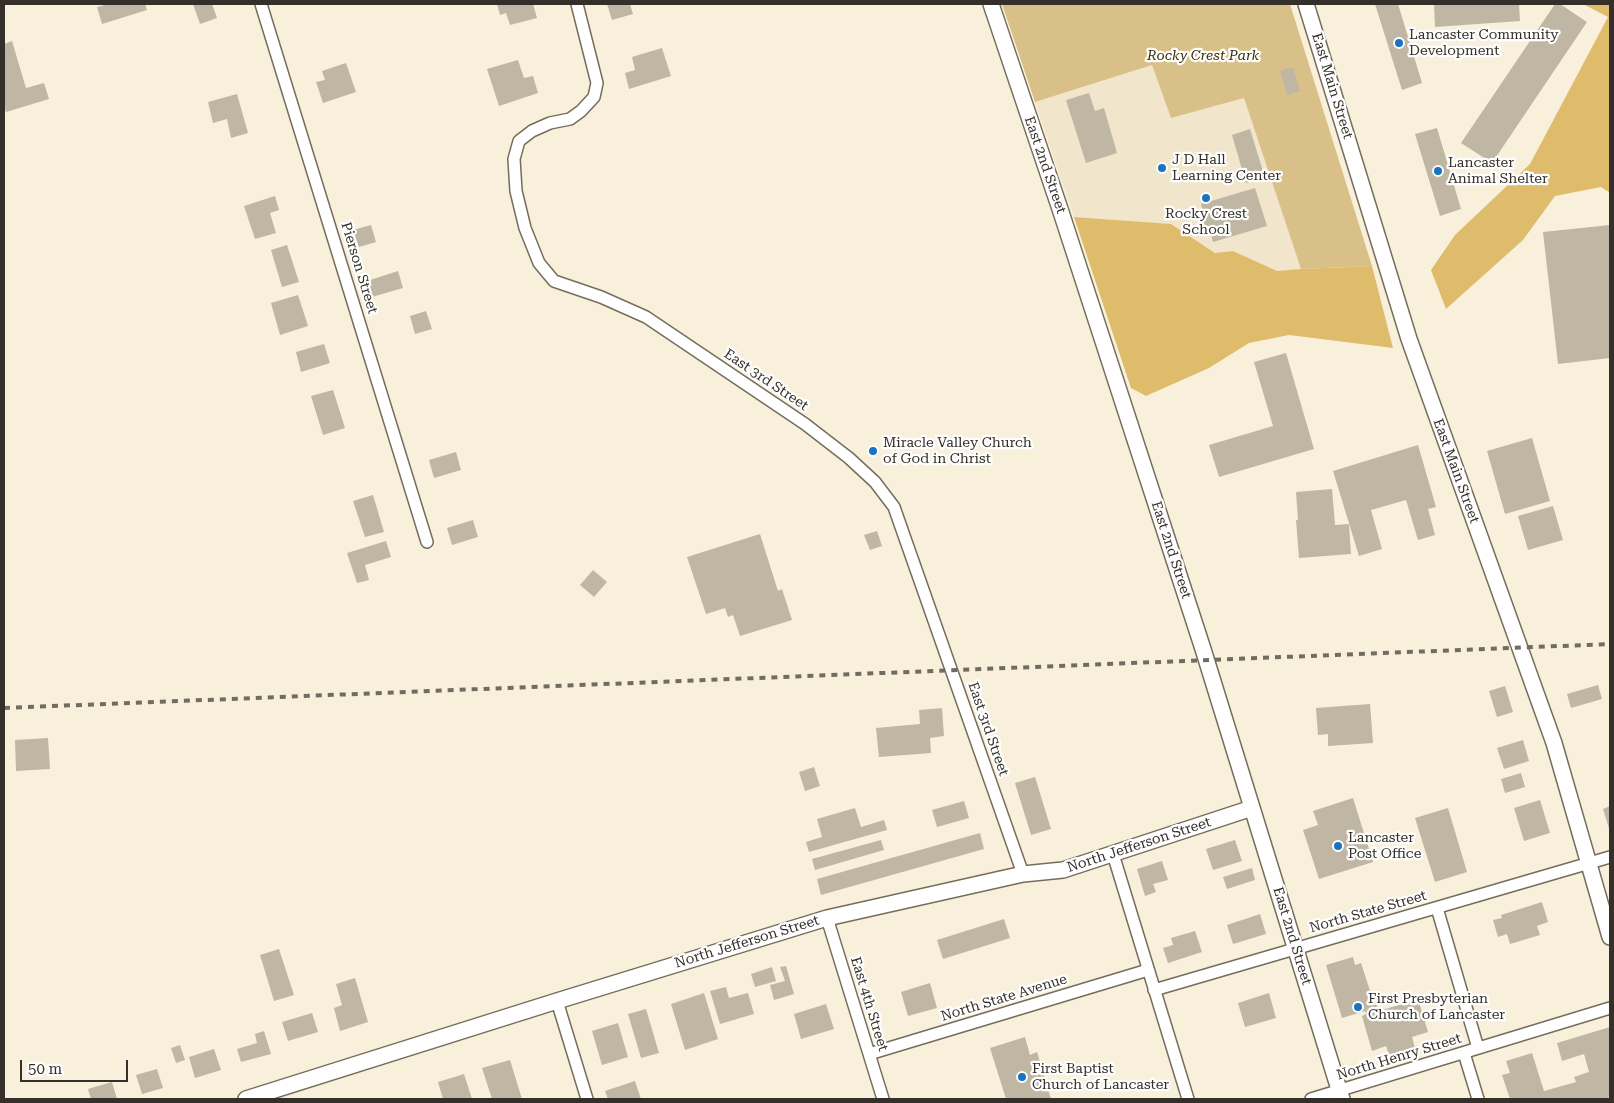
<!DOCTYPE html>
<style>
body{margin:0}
#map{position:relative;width:1614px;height:1103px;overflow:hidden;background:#f9f0dc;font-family:"Roboto Serif",serif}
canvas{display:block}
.frame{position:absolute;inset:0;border:5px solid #343029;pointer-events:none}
.scale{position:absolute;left:20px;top:1060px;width:108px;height:22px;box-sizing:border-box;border:2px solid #343029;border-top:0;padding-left:6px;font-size:15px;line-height:18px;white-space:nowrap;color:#343029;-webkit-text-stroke:4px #fefefe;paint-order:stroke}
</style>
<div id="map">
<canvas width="1614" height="1103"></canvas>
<div class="frame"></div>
<div class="scale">50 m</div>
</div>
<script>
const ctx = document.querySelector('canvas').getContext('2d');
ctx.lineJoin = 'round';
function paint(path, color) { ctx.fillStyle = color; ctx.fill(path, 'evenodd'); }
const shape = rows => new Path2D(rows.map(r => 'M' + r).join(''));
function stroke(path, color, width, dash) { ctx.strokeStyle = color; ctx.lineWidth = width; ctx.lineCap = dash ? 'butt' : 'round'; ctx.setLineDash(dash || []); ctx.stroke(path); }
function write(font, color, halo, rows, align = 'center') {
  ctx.font = font + ' "Roboto Serif",serif'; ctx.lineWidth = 4.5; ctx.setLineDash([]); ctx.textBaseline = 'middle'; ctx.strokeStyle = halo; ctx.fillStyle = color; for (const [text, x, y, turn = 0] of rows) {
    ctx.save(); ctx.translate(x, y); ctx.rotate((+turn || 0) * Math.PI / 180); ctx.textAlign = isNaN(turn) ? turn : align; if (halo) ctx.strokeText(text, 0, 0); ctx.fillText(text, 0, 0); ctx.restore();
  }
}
const built = shape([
 [1152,65,1171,118,1244,98,1301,269,1277,272,1234,251,1215,253,1171,224,1074,217,1035,102]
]);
const green = shape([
 [1002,4,1290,4,1372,266,1301,269,1244,98,1171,118,1152,65,1035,102]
]);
const forest = shape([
 [1583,4,1610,4,1610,193,1601,187,1555,196,1523,240,1446,309,1431,270,1455,235,1530,164,1608,17],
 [1074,217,1171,224,1215,253,1233,251,1277,271,1301,269,1372,266,1393,348,1289,335,1249,343,1209,368,1146,396,1131,388]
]);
const building = shape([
 [109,4,145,4,147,10,102,24,97,7],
 [193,4,212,4,217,18,200,24],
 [497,4,533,4,537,18,510,25,506,13,500,15],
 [607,4,630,4,633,14,612,20],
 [1375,4,1398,4,1422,83,1402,90],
 [1434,4,1519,4,1520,21,1435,27],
 [1555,4,1560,4,1587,22,1492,163,1461,143],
 [12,41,26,88,44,83,49,99,6,112,4,104,4,44],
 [662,48,671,76,629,89,625,73,635,70,632,57],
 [518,60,524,78,533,76,538,93,499,106,487,69],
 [346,63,356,92,323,103,316,82,325,80,322,71],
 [1293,67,1300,91,1287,95,1280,71],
 [1089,93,1095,111,1104,108,1117,153,1086,163,1066,100],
 [237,94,248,133,231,138,227,119,213,123,208,102],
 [1437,128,1461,209,1440,216,1415,134],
 [1250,129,1265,178,1246,183,1232,135],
 [1255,188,1267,226,1213,242,1209,227,1202,229,1199,220,1205,218,1201,204],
 [275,196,279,210,270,213,276,233,255,239,244,206],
 [371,225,376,242,359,247,353,230],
 [1610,225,1610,358,1558,364,1543,232],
 [287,245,299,282,282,287,271,250],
 [398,271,403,288,372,297,367,281],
 [298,295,308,326,280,335,271,303],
 [426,311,432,329,415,334,410,316],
 [324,344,330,363,301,372,296,352],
 [1286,353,1314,449,1219,477,1209,445,1273,426,1254,362],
 [333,390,345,428,323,435,311,396],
 [1532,438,1550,501,1505,514,1487,451],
 [1418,445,1436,507,1428,509,1435,535,1418,540,1406,500,1371,510,1382,549,1359,556,1333,471],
 [456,452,461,470,434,478,429,460],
 [1332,489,1335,525,1349,524,1351,554,1299,558,1296,520,1298,520,1296,492],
 [373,495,384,532,365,537,353,501],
 [1553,506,1563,540,1528,550,1518,516],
 [473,520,478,537,452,545,447,528],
 [877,531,882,546,870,550,864,535],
 [760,534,778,591,782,589,792,620,740,636,733,615,728,617,725,608,706,614,687,557],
 [386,541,391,557,365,565,369,580,357,583,347,553],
 [593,570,607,582,594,597,580,585],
 [1598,685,1602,699,1571,708,1567,694],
 [1505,686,1513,712,1497,717,1489,691],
 [1370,704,1373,743,1328,746,1328,734,1318,735,1316,708],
 [942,708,944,736,930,738,931,753,879,757,876,728,920,724,919,710],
 [48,738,50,769,16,771,15,740],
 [1523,740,1529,761,1504,769,1497,748],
 [814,767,820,786,805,791,799,772],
 [1521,773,1525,787,1505,793,1501,779],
 [1035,777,1051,829,1031,835,1015,783],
 [1353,798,1373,862,1319,879,1303,830,1318,825,1313,811],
 [1540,800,1550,833,1524,841,1514,808],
 [964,801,969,818,937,827,932,810],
 [1610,806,1610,832,1603,809],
 [855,808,861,827,884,820,887,830,809,852,806,842,822,837,817,819],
 [1448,808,1467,872,1435,882,1415,818],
 [980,833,984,849,821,895,817,879],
 [881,840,884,850,815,870,812,859],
 [1235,840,1242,861,1213,870,1206,849],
 [1162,861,1168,880,1153,884,1156,892,1145,896,1137,869],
 [1252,868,1255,880,1227,889,1223,877],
 [1542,902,1548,922,1537,926,1540,935,1510,944,1507,934,1498,937,1493,920,1502,918,1501,915],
 [1260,914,1266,934,1233,944,1227,925],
 [1004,919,1010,938,943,959,937,940],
 [1195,931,1202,952,1168,963,1163,948,1173,945,1171,938],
 [279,949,294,995,274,1001,260,955],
 [1353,957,1355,965,1361,963,1374,1003,1376,1003,1379,1011,1418,999,1428,1032,1412,1037,1415,1048,1389,1055,1386,1046,1372,1051,1362,1016,1366,1014,1365,1011,1342,1018,1326,965],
 [786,966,794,994,774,1000,770,985,785,981,780,967],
 [772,967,776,981,755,987,751,974],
 [355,978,368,1022,340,1031,334,1008,342,1005,336,984],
 [930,983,937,1008,908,1016,901,992],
 [726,987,729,998,748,993,754,1014,720,1024,710,991],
 [704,993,718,1039,685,1050,671,1004],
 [1269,993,1276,1018,1245,1027,1238,1003],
 [826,1004,834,1029,801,1039,794,1014],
 [646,1009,659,1053,641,1058,628,1014],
 [312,1013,318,1032,288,1041,282,1022],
 [618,1023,628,1057,602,1065,592,1031],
 [1610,1027,1610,1097,1604,1099,1597,1099,1597,1098,1592,1099,1510,1099,1502,1075,1510,1073,1506,1061,1532,1053,1544,1091,1576,1082,1574,1077,1589,1072,1584,1054,1562,1061,1557,1043],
 [264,1031,271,1054,241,1062,237,1049,257,1043,255,1034],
 [1025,1037,1030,1055,1037,1052,1051,1099,1006,1099,990,1048],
 [180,1045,185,1060,176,1063,171,1048],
 [214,1049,221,1070,195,1078,189,1057],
 [510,1060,522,1099,492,1099,482,1068],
 [157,1069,163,1088,142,1094,136,1075],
 [464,1074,472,1099,443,1099,438,1082],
 [635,1081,641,1099,608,1099,605,1091],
 [112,1082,117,1099,91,1099,88,1089]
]);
const minor = shape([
 [261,4,427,542],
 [577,4,597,83,594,97,581,111,570,119,550,123,532,131,519,141,514,159,516,191,525,228,539,263,554,281,601,297,646,317,805,424,849,458,875,482,894,507,1023,874],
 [1113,854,1188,1099],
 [1437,908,1478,1048],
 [827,918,883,1099],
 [1154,990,1610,857],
 [557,1001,587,1099],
 [1464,1053,1478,1099],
 [869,1054,1148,970],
 [1311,1099,1610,1008]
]);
const tertiary = shape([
 [991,4,1061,212,1203,649,1342,1099],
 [1306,4,1409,339,1554,743,1610,937],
 [246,1099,557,1001,827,918,1023,874,1063,870,1252,808]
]);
const rail = shape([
 [4,708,1610,644]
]);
const markers = [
 [1399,43,5,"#1973c0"],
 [1162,168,5,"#1973c0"],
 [1438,171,5,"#1973c0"],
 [1206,198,5,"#1973c0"],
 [873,451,5,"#1973c0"],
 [1338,846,5,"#1973c0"],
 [1358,1007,5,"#1973c0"],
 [1022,1077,5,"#1973c0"]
];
const poiNames = [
 ["Lancaster Community",1409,35],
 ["Development",1409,51],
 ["J D Hall",1172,160],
 ["Learning Center",1172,176],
 ["Lancaster",1448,163],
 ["Animal Shelter",1448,179],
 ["Rocky Crest",1206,214,"center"],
 ["School",1206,230,"center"],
 ["Miracle Valley Church",883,443],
 ["of God in Christ",883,459],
 ["Lancaster",1348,838],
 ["Post Office",1348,854],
 ["First Presbyterian",1368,999],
 ["Church of Lancaster",1368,1015],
 ["First Baptist",1032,1069],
 ["Church of Lancaster",1032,1085]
];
const parkNames = [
 ["Rocky Crest Park",1203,56]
];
const streetNames = [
 ["East Main Street",1332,86,73],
 ["East 2nd Street",1045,165,71],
 ["Pierson Street",359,268,73],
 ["East 3rd Street",766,380,34],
 ["East Main Street",1456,471,70],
 ["East 2nd Street",1171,550,72],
 ["East 3rd Street",988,729,71],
 ["North Jefferson Street",1139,845,-18],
 ["North State Street",1368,912,-16],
 ["East 2nd Street",1292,936,73],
 ["North Jefferson Street",747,942,-17],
 ["North State Avenue",1004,998,-17],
 ["East 4th Street",869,1004,73],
 ["North Henry Street",1399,1057,-17]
];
paint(built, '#f1e5cb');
paint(green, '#d9c088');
paint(forest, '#dfbc6c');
paint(building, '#bfb6a3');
stroke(minor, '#756d5c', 14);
stroke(tertiary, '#756d5c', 18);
stroke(minor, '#fff', 11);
stroke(tertiary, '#fff', 15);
stroke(rail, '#716c61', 4, [6, 6]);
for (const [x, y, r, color] of markers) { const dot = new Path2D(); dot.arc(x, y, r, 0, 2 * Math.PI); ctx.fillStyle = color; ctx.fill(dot); stroke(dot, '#fefefe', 2); }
write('14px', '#343029', '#fefefe', poiNames, 'left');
write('italic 14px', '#3c2e09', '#fefefe', parkNames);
write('14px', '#343029', '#fefefe', streetNames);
</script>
